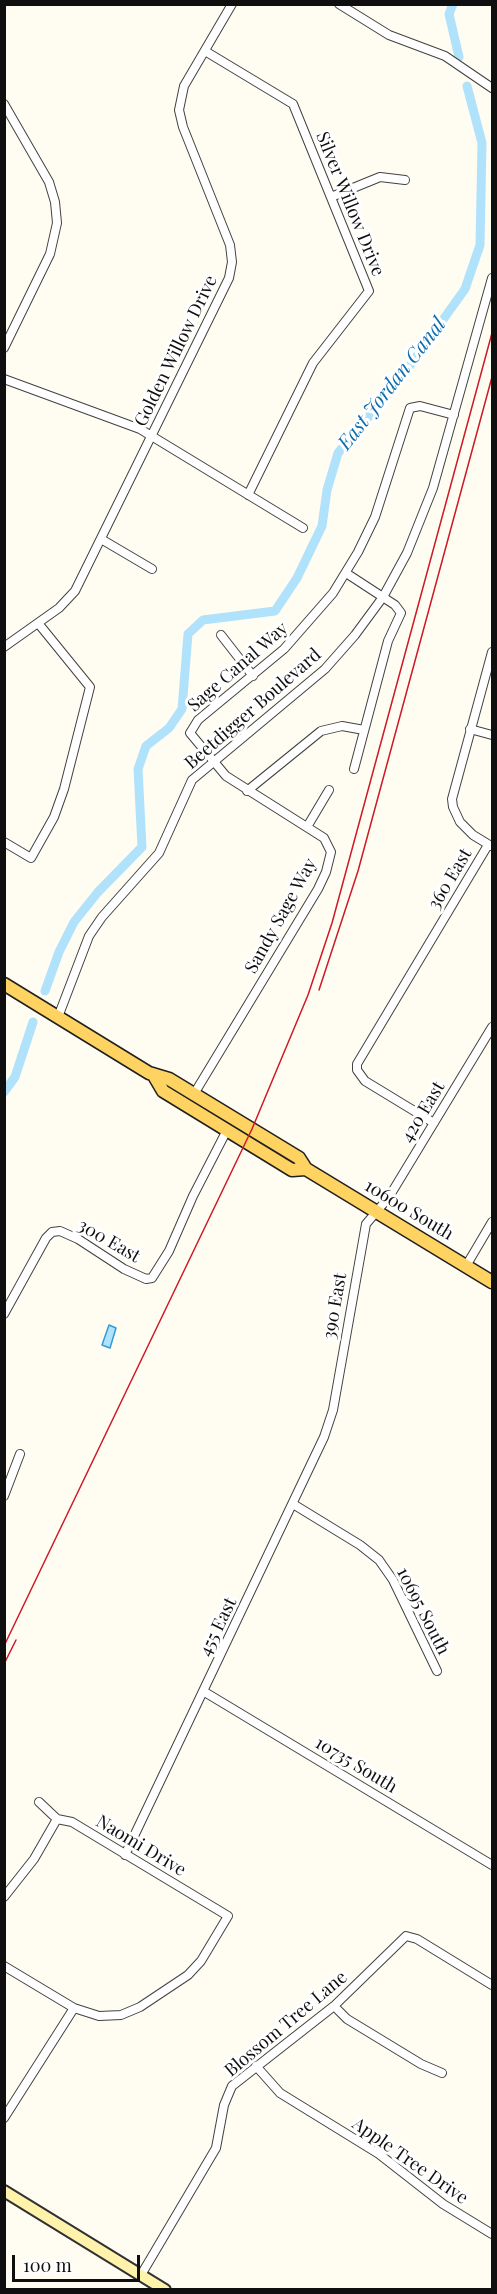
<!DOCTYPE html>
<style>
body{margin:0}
#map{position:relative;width:497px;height:2294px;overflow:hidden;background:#fffcf1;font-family:"Playfair Display",serif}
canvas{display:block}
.frame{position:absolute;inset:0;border:6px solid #0f0f0f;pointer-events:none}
.scale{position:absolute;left:12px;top:2255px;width:128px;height:27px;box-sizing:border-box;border:3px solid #0f0f0f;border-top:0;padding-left:8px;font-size:18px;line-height:21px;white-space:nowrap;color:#0f0f0f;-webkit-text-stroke:4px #fff;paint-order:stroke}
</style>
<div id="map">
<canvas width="497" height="2294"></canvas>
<div class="frame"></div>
<div class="scale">100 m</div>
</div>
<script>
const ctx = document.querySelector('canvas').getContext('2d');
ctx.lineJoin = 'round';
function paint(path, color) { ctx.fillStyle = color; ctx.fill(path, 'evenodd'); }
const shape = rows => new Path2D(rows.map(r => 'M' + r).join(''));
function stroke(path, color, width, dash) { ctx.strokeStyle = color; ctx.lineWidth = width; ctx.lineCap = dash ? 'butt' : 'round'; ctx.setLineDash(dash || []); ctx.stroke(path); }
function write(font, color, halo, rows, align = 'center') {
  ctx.font = font + ' "Playfair Display",serif'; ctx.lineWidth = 6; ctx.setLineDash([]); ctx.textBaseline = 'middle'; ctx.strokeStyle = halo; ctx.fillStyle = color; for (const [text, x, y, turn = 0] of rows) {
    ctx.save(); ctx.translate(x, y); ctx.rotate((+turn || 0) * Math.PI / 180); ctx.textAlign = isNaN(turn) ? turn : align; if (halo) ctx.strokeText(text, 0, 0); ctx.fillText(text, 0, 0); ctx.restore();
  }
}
const water = shape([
 [109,1325,116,1328,110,1348,102,1345,109,1325]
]);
const canal = shape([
 [453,4,449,14,459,57],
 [45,991,59,952,74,922,98,892,142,847,138,769,146,746,169,728,182,709,188,634,203,620,275,611,297,578,322,526,327,490,338,453,399,381,465,289,480,245,482,143,467,86],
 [4,1092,15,1077,33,1022]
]);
const street = shape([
 [339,4,389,35,445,56,492,88],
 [205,51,293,104,369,291,313,363,248,495],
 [4,104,49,182,55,202,57,223,50,254,4,348],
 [331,197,380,177,405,180],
 [4,379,140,429,303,528],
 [101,539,152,569],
 [346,573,395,605,401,613,388,641,354,769],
 [221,635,253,676],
 [4,647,59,608,75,591,229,278,232,262,230,245,183,127,179,110,184,86,232,4],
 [470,729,492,735],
 [247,791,321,731,342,726,364,730],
 [307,827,329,790],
 [4,842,31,858,54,817,64,789,90,687,38,623],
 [491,846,473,835,460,822,453,807,452,799,492,652],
 [58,1017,89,936,102,917,159,853,192,780,325,669,355,635,383,597,407,553,433,488,492,278],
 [194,1094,318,889,326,872,331,852,324,838,226,776,190,733,198,720,284,649,333,593,358,552,375,517,410,408,420,406,454,415],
 [434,1123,365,1081,357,1070,357,1064,488,845],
 [466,1266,492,1222],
 [4,1314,46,1238,52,1232,60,1231,78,1239,124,1269,146,1279,152,1278,169,1251,193,1196,227,1130],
 [4,1496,20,1454],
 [293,1504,360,1545,379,1560,393,1580,437,1671],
 [203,1691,492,1865],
 [125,1855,324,1437,333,1410,366,1224,389,1197,492,1027],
 [4,1897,34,1859,57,1819],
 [4,1966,74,2008,99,2016,121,2015,140,2007,188,1975,201,1961,228,1916,72,1822,57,1819,39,1802],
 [334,2006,347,2019,421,2064,442,2073],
 [256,2066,280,2093,379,2154,443,2204,492,2234],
 [4,2118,74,2008],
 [141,2275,216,2148,224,2105,232,2086,334,2006,406,1936,417,1939,492,1985]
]);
const secondary = shape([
 [4,2191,165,2290]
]);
const primary = shape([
 [4,984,149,1073,169,1079,299,1158,306,1169,492,1282],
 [153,1074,163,1091,292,1170,306,1169]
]);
const tram = shape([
 [319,990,358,871,492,377],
 [4,1646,252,1129,308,995,332,923,492,333],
 [4,1664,16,1640]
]);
const streetNames = [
 ["Silver Willow Drive",350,204,68],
 ["Golden Willow Drive",176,351,-64],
 ["Sage Canal Way",238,667,-41],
 ["Beetdigger Boulevard",253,709,-41],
 ["360 East",450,879,-59],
 ["Sandy Sage Way",281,916,-61],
 ["420 East",423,1112,-59],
 ["10600 South",409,1210,31],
 ["300 East",109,1241,30],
 ["390 East",335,1306,-80],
 ["10695 South",423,1611,63],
 ["455 East",218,1627,-64],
 ["10735 South",356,1765,31],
 ["Naomi Drive",141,1846,31],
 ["Blossom Tree Lane",286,2024,-40],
 ["Apple Tree Drive",410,2161,35]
];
const waterNames = [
 ["East Jordan Canal",392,384,-52]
];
paint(water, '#b1e2fc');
stroke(water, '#319cda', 1.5);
stroke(canal, '#b1e2fc', 9);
stroke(street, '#424242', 10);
stroke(secondary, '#313131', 14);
stroke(primary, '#202020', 15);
stroke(street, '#fff', 8);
stroke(secondary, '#fff3ac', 10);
stroke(primary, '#ffd361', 12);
stroke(tram, '#cd1928', 1.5);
write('18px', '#0f0f0f', '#fff', streetNames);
write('italic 20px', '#0c6dae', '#fff', waterNames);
</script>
